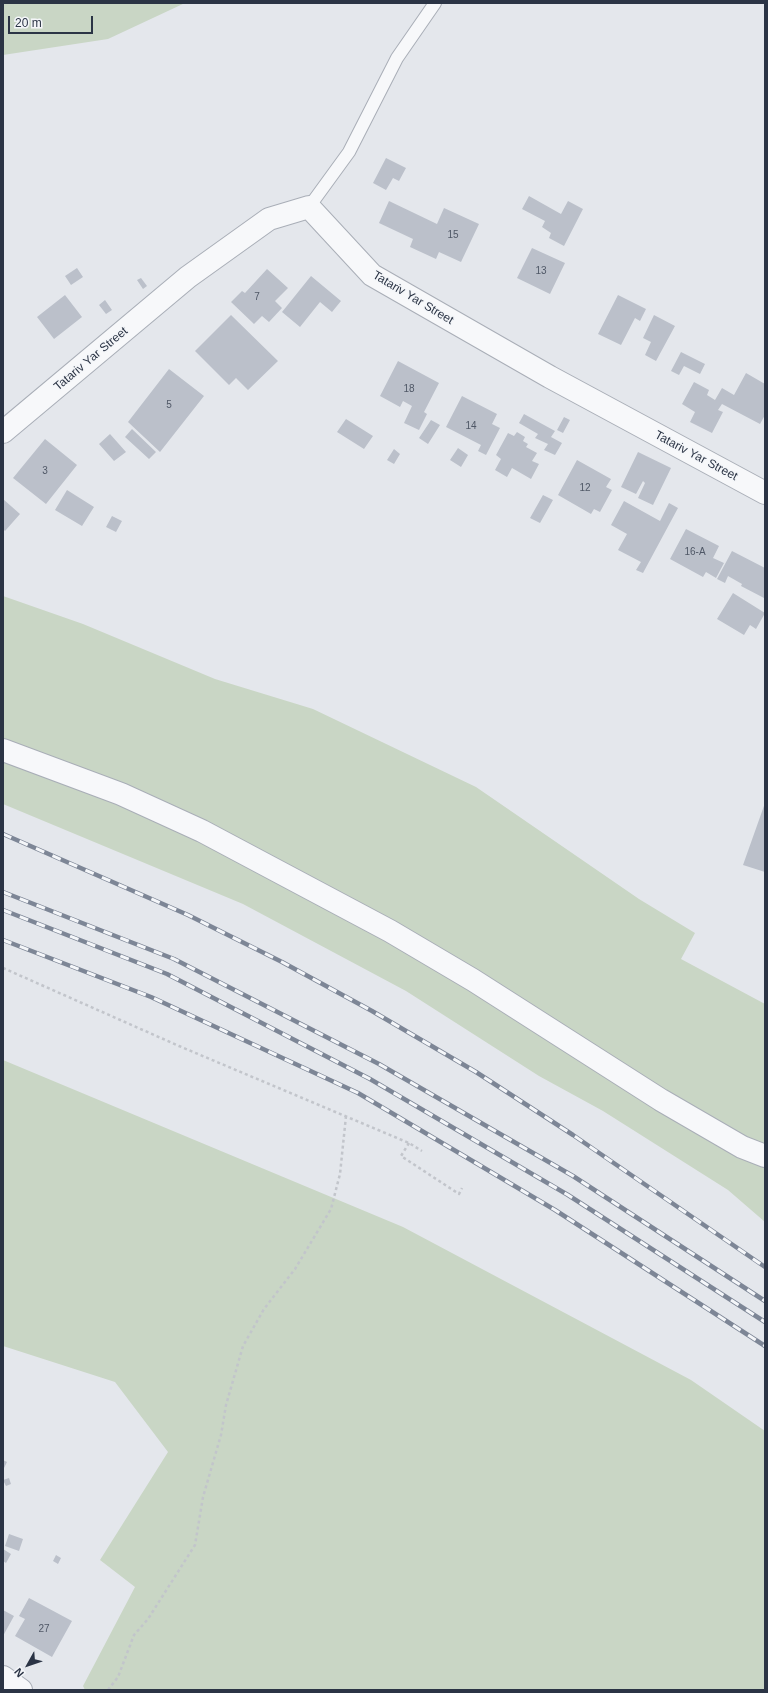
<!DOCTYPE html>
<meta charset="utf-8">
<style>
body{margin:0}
#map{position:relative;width:768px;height:1693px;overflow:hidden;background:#e4e7ec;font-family:Arial,sans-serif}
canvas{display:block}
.frame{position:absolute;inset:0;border:4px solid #2b3445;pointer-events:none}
.north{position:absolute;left:8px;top:1645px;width:40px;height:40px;-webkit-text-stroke:3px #f4f6f9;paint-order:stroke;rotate:230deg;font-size:11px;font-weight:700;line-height:16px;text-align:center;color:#2b3445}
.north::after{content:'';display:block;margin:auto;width:14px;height:18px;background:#2b3445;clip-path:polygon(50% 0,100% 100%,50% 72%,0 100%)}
.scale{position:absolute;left:8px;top:16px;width:85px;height:18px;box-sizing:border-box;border:2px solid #2b3445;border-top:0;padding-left:5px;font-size:12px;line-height:14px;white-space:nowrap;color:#2b3445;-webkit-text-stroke:3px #f4f6f9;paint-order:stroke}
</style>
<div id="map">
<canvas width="768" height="1693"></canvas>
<div class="frame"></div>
<div class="north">N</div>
<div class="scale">20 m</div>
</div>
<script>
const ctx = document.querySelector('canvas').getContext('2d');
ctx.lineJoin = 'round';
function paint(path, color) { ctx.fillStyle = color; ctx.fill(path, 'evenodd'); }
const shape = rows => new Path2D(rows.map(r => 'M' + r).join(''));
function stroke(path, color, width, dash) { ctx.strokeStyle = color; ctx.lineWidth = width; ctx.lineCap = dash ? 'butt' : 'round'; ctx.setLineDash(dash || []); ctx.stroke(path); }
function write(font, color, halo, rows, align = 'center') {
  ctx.font = font + ' Arial,sans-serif'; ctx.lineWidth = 3; ctx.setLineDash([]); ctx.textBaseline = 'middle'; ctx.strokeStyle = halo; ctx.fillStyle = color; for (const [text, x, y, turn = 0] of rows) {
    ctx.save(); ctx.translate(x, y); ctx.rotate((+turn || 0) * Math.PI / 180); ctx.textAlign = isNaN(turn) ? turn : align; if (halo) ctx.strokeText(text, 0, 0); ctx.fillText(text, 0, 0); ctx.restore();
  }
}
const green = shape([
 [3,3,185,3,108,39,3,55],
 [3,596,83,624,215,679,313,709,476,787,639,899,695,933,681,959,765,1004,765,1222,728,1190,603,1111,539,1076,406,991,243,904,3,804],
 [3,1060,403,1227,691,1380,765,1431,765,1690,85,1690,83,1686,135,1587,100,1560,168,1452,115,1382,3,1346]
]);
const building = shape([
 [386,158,406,168,399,181,393,178,386,190,373,183],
 [529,196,561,214,568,201,583,209,564,246,549,238,551,233,542,227,545,221,522,209],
 [389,201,437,224,444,208,479,224,461,262,439,252,436,259,410,247,413,239,379,223],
 [532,248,565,263,550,294,517,278],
 [77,268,83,277,71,285,65,276],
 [267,269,288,288,275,301,282,308,269,322,262,316,254,324,231,302,242,291,245,293],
 [311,276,341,301,332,312,320,302,300,327,282,312],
 [141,278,147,286,143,289,137,280],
 [65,295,82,317,54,339,37,317],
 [618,295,646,309,640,321,635,318,621,345,598,334],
 [105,300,112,310,106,314,99,305],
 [231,315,278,361,248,390,236,378,229,385,195,351],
 [654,315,675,326,656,361,645,355,651,342,643,338],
 [681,352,705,364,700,374,684,366,679,375,671,371],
 [398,361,439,383,424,412,427,414,419,430,404,423,412,406,403,401,400,407,380,396],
 [169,369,204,396,160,452,128,422],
 [746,373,765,384,765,415,760,424,722,404,718,410,723,412,712,433,690,422,695,412,682,404,694,382,709,390,707,395,715,400,722,388,734,395],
 [462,396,497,414,492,424,500,428,486,455,478,451,481,445,446,427],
 [524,414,555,431,551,437,562,443,555,455,544,450,548,444,535,438,538,434,519,423],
 [564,417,570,420,563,433,557,430],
 [346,419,373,436,364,449,337,432],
 [431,420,440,425,428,444,419,438],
 [132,429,156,452,149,459,125,437],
 [517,432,525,437,523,441,528,444,526,447,537,453,532,461,539,464,531,479,512,468,507,477,495,470,501,459,496,455,508,433,514,436],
 [110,434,126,452,114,461,99,444],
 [45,439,77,465,46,504,13,478],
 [458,448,468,455,461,467,450,460],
 [394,449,400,454,394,464,387,460],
 [638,452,671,468,653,505,638,498,645,483,643,481,636,494,621,487],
 [577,460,611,479,606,487,612,490,600,512,594,509,591,514,558,495],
 [67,490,94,507,82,526,55,510],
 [543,495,553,500,540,523,530,518],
 [3,499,20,514,5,531,3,529],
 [624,501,660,521,669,503,678,508,643,573,636,570,641,562,618,550,627,534,611,525],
 [112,516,122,521,116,532,106,527],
 [686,529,719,546,713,558,724,563,716,578,706,572,703,577,670,559],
 [732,551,765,568,765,595,764,598,741,586,742,584,728,576,725,583,717,579],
 [733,593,765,613,756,629,750,625,744,635,717,619],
 [765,803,765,872,743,865],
 [3,1460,7,1462,4,1468,3,1467],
 [9,1478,11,1484,6,1486,3,1480],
 [9,1534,23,1539,19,1551,5,1546],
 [3,1549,11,1554,6,1563,3,1561],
 [56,1555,61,1558,58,1564,53,1561],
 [29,1598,72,1621,52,1657,15,1636,25,1619,19,1616],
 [3,1610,14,1616,3,1636]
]);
const path = shape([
 [3,968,179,1046,409,1143,422,1151],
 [409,1143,401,1156,459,1194,462,1188],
 [108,1690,118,1677,134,1635,148,1619,195,1545,203,1497,221,1435,226,1405,243,1346,264,1309,295,1269,331,1209,340,1174,346,1116]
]);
const lane = shape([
 [309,207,349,152,397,58,435,3]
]);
const street = shape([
 [3,432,188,277,269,219,309,207,372,275,550,377,765,493],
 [3,750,121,794,202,831,390,931,473,980,661,1100,742,1147,765,1156],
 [3,1677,21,1690]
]);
const rail = shape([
 [3,834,188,915,282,962,372,1011,476,1072,573,1135,765,1267],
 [3,892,174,959,379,1064,573,1176,765,1301],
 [3,910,167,974,370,1079,568,1195,765,1322],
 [3,940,151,997,358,1093,555,1210,765,1346]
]);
const numberNames = [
 ["15",453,235],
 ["13",541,271],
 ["7",257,297],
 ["18",409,389],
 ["5",169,405],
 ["14",471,426],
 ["3",45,471],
 ["12",585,488],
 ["16-А",695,552],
 ["27",44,1629]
];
const streetNames = [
 ["Tatariv Yar Street",413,298,31],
 ["Tatariv Yar Street",91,359,-40],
 ["Tatariv Yar Street",696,456,28]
];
paint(green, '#c9d6c5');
paint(building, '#bbc0ca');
stroke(lane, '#a9aeb7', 14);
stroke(street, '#a9aeb7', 24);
stroke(path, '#c2c5cb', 2.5, [3, 3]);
stroke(lane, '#f7f8fa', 12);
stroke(street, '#f7f8fa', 22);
stroke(rail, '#7d8696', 4.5);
stroke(rail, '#f4f6f9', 3, [9]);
write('10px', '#4f5766', null, numberNames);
write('12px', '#2b3445', '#f4f6f9', streetNames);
</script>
